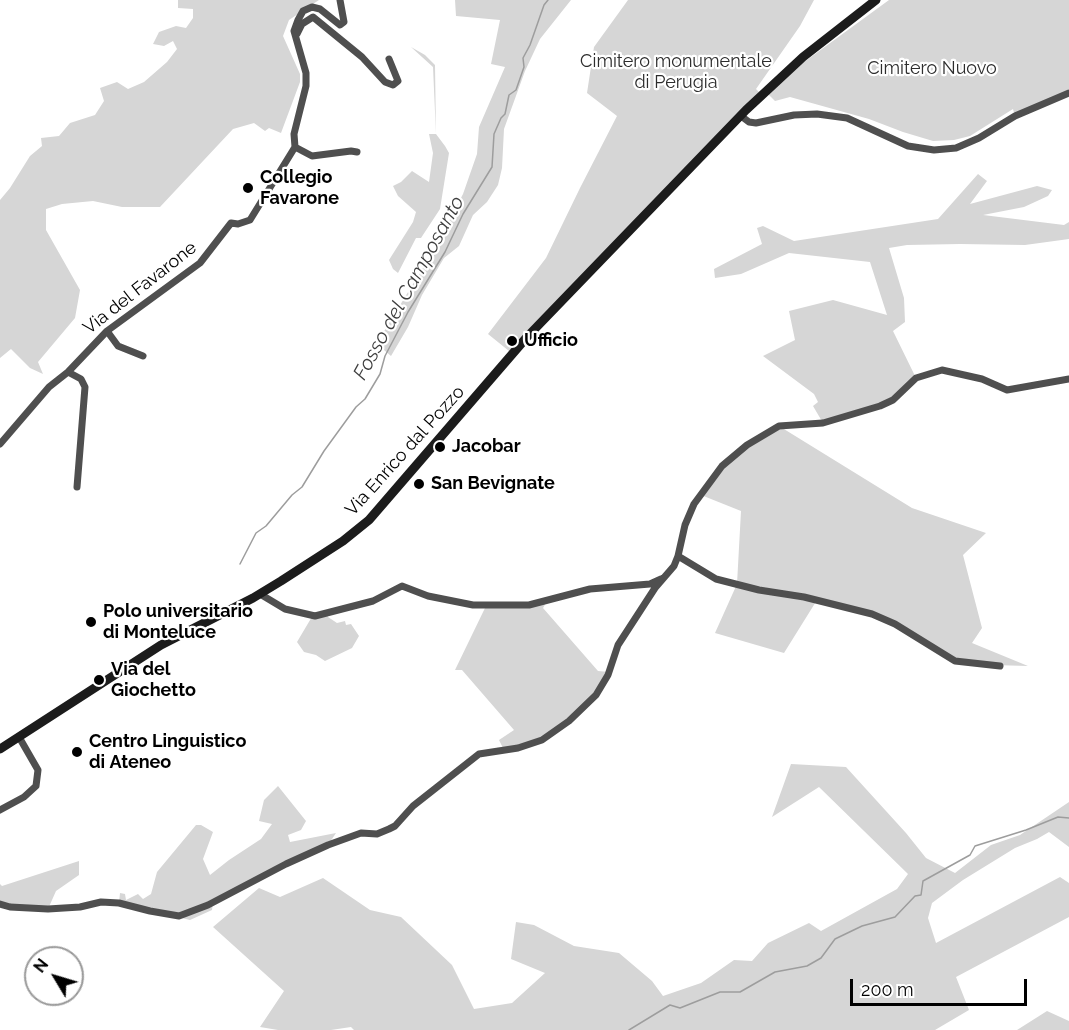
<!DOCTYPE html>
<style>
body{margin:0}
#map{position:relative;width:1069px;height:1030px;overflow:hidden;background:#fff;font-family:Raleway,sans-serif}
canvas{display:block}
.north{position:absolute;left:24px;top:946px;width:60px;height:60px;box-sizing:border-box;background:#fff;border:2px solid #999;border-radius:50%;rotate:308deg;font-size:16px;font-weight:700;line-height:24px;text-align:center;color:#000}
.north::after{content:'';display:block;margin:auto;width:21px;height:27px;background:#000;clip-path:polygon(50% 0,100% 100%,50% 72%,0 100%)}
.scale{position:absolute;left:850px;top:979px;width:177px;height:27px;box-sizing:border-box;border:3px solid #000;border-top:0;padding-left:8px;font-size:18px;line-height:21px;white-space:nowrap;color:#000;-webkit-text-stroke:4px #fff;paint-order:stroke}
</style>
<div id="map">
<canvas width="1069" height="1030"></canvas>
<div class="north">N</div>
<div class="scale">200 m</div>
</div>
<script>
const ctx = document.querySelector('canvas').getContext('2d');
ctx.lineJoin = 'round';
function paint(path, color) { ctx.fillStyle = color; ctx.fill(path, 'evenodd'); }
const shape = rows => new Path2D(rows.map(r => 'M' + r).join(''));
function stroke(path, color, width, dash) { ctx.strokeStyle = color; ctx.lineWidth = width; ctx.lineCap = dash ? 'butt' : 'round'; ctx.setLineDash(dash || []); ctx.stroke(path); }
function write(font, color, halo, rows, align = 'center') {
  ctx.font = font + ' Raleway,sans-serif'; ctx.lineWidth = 4.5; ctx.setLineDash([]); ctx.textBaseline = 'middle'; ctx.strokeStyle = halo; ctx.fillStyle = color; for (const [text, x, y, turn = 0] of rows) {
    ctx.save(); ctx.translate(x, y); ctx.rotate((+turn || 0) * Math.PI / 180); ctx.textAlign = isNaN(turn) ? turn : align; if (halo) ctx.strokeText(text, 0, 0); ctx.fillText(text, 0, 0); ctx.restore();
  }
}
const green = shape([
 [178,0,319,0,289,20,283,36,300,74,300,82,281,133,269,128,265,131,254,123,233,129,160,207,122,207,93,201,62,204,46,209,46,230,80,290,75,318,38,362,43,374,30,368,11,349,0,358,0,200,10,188,30,156,42,146,41,138,59,136,70,123,95,115,104,101,100,88,117,82,128,89,144,82,167,62,177,49,173,41,164,46,153,44,159,32,176,26,186,28,193,18,193,9,178,8],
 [455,0,571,0,540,39,525,71,504,129,502,168,498,185,487,202,473,215,459,246,444,258,422,295,408,327,391,356,384,350,383,333,435,248,463,194,477,154,479,127,505,67,491,64,500,20,456,16],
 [628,0,814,0,800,26,756,89,759,92,509,351,488,334,546,258,580,188,617,116,587,93,594,47],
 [889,0,1069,0,1069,94,1015,116,1013,109,970,136,954,140,933,141,903,132,869,119,790,97,775,101,767,93,800,65],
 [411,47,425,55,435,65,436,134,445,146,449,153,440,209,421,238,416,238,398,273,393,269,389,260,413,222,416,212,398,196,393,186,401,182,412,171,429,182,433,153,429,134,436,134,433,67],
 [978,174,987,181,970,204,1037,186,1052,190,1048,196,1024,207,983,215,1064,225,1069,222,1069,239,1025,245,960,244,907,245,889,248,904,298,905,322,893,331,916,378,893,400,823,423,813,406,818,402,814,394,763,356,795,340,789,311,833,300,887,315,870,262,789,253,741,274,715,278,714,269,762,244,757,228,763,226,794,241,938,219],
 [779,426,912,508,986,533,963,555,982,628,972,643,1028,666,993,665,955,661,895,624,817,600,784,653,715,633,737,584,741,511,701,495,722,466],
 [547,601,543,608,598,671,609,672,596,695,542,740,504,750,499,740,514,730,462,670,455,670,485,608],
 [327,614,328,617,337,623,345,621,346,625,351,624,359,636,352,648,325,661,316,655,304,652,297,642,313,615],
 [791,764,846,767,906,833,926,858,955,873,991,845,1020,835,1069,802,1069,847,1049,832,1037,839,1015,848,963,880,932,903,928,918,936,943,1060,877,1069,883,1069,917,956,977,969,1010,935,1030,354,1030,351,1027,331,1030,278,1030,260,1027,284,991,213,927,259,888,280,897,323,878,370,910,401,917,452,965,474,1009,512,1003,545,973,511,959,516,922,534,925,574,946,619,953,652,981,663,996,701,983,734,960,752,961,768,943,809,923,821,931,897,889,908,874,819,787,772,817],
 [278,786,306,821,301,830,288,835,290,842,336,833,328,845,213,902,212,910,190,920,119,903,120,893,125,894,126,900,138,894,143,899,151,894,157,872,196,825,201,825,213,832,203,859,210,875,229,860,261,839,272,824,259,821,264,800],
 [79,861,79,875,56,891,48,909,0,904,0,884,2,886],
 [1047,1011,1069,1021,1069,1030,1017,1030]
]);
const stream = shape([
 [240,564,256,533,266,526,292,495,302,487,324,451,356,407,365,399,380,374,385,356,408,312,445,252,463,214,492,167,494,134,501,118,505,114,509,95,516,90,524,67,523,58,530,45,544,5,548,0],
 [629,1030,670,1005,680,1008,720,992,740,992,775,972,807,966,821,958,835,939,862,926,895,917,915,896,921,895,923,881,970,855,975,846,1026,830,1058,817,1069,818]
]);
const street = shape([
 [297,34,302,24,313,17,362,57,385,82,393,85,398,81,389,59],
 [741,116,749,122,756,123,794,115,817,114,847,118,908,146,934,150,956,148,979,138,1015,116,1069,93],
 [295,147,312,156,351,151,357,152],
 [107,331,118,346,143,356],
 [68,372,81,379,85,387,77,487],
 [0,444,49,387,68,372,107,331,200,263,231,223,238,224,250,220,295,147,294,134,306,86,306,73,294,31,298,20,303,11,312,7,320,9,340,25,344,22,340,0],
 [678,556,685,525,694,504,722,466,747,445,779,426,823,423,880,406,893,400,916,378,942,370,982,379,1007,390,1069,379],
 [260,594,285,609,315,616,373,601,402,586,428,596,473,605,529,605,590,589,650,584,661,579],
 [0,810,24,797,36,786,38,770,19,737],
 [0,904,10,907,48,909,80,907,101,902,119,903,150,911,179,916,208,905,286,864,328,845,361,833,377,834,389,829,395,826,413,806,479,754,518,748,542,740,569,721,596,695,608,675,618,645,655,588,674,566,678,556,716,579,759,590,804,597,872,614,895,624,955,661,1000,666]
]);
const secondary = shape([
 [0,749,161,645,253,598,281,581,343,541,369,520,527,337,746,110,803,57,876,0]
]);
const markers = [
 [248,188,6,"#000"],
 [512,341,6,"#000"],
 [440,447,6,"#000"],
 [419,484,6,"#000"],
 [91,622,6,"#000"],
 [99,680,6,"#000"],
 [77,752,6,"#000"]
];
const parkNames = [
 ["Cimitero monumentale",676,62],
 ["di Perugia",676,83],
 ["Cimitero Nuovo",932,69]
];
const poiNames = [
 ["Collegio",260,178],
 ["Favarone",260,199],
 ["Ufficio",524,341],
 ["Jacobar",452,447],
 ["San Bevignate",431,484],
 ["Polo universitario",103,612],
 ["di Monteluce",103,633],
 ["Via del",111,670],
 ["Giochetto",111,691],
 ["Centro Linguistico",89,742],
 ["di Ateneo",89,763]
];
const streetNames = [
 ["Via del Favarone",140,288,-38],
 ["Via Enrico dal Pozzo",405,451,-48]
];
const waterNames = [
 ["Fosso del Camposanto",409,288,-61]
];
paint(green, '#d6d6d6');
stroke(stream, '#9d9d9d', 1.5);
stroke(street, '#4f4f4f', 7);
stroke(secondary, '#1c1c1c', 9);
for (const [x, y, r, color] of markers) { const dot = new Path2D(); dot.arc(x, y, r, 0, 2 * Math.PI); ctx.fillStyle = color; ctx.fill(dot); stroke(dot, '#fff', 2); }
write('18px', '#2d2d2d', '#fff', parkNames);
write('bold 18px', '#000', '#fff', poiNames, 'left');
write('18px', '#000', '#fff', streetNames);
write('italic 20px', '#3e3e3e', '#fff', waterNames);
</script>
